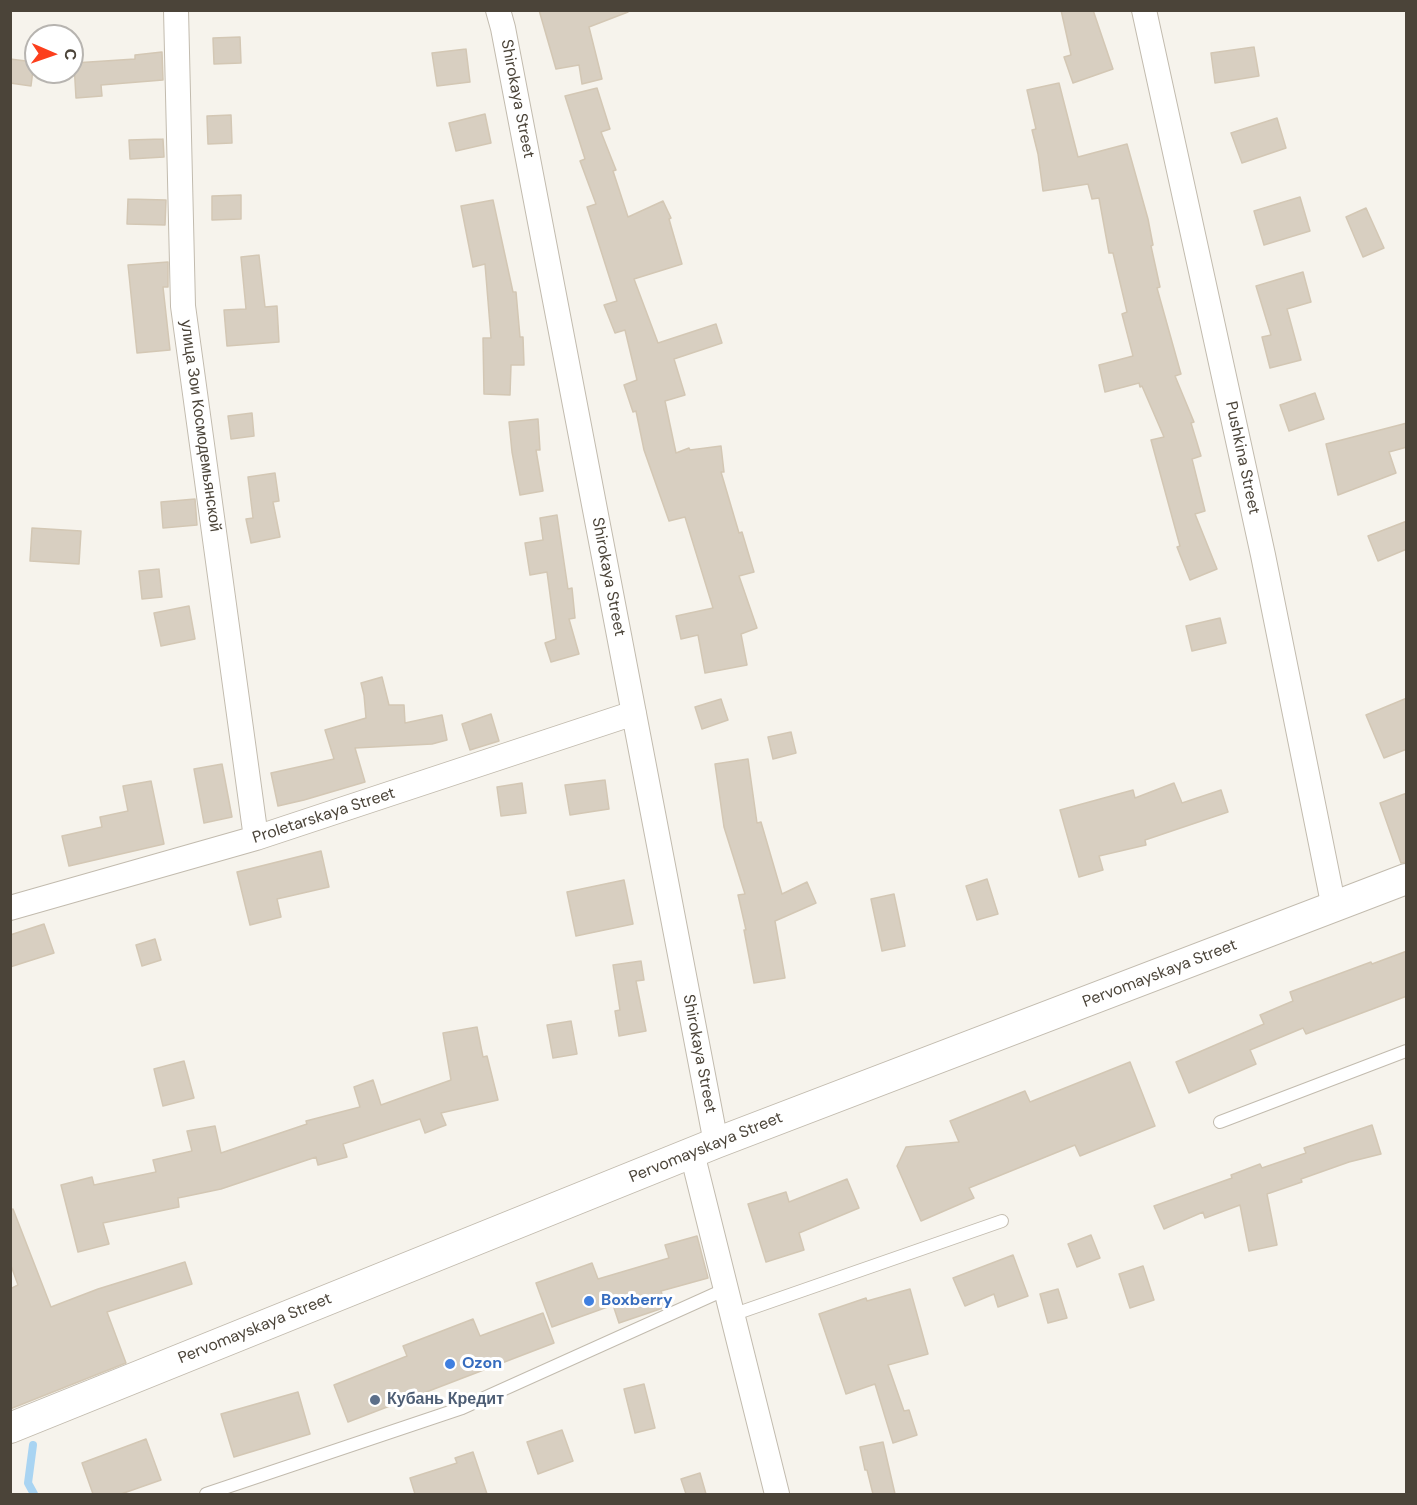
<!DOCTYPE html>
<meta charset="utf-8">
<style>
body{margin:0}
#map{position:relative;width:1417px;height:1505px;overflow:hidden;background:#f6f3ec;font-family:"DM Sans",sans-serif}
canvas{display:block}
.frame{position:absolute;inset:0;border:12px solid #4b4439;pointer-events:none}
.north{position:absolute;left:24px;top:24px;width:60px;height:60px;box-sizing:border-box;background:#fff;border:2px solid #b7b4b0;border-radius:50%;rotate:92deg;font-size:16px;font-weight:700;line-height:24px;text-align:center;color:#4b4439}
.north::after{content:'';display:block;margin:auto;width:21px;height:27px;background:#fc3f1d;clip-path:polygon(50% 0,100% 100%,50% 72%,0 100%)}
</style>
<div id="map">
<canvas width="1417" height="1505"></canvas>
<div class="frame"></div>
<div class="north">С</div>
</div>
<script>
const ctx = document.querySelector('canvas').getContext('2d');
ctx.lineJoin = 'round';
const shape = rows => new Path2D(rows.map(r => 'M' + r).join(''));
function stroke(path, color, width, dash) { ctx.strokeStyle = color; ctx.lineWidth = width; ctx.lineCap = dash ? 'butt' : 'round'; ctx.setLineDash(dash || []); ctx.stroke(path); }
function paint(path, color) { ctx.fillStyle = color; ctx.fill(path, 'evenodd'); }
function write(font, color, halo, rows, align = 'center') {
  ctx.font = font + ' "DM Sans",sans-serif'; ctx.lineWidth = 6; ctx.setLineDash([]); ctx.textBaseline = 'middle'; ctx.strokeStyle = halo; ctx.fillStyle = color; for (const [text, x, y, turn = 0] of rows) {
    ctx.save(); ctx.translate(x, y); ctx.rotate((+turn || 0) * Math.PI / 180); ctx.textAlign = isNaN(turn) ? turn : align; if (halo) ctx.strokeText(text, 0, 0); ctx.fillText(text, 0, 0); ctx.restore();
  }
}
const stream = shape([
 [33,1445,28,1483,34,1494]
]);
const building = shape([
 [539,10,628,10,628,12,589,27,602,79,582,84,579,65,556,69,539,10],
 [1061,10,1093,10,1113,69,1073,83,1064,57,1071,55,1061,10],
 [240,37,241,63,214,64,213,38,240,37],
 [1254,47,1259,76,1215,83,1211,53,1254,47],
 [466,49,470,82,437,86,432,53,466,49],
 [162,52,163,80,101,85,102,96,76,98,74,63,135,59,135,55,162,52],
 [10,59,34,62,31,86,10,83,10,59],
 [1059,83,1078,157,1127,144,1148,219,1153,245,1151,246,1160,287,1157,288,1181,374,1175,376,1194,422,1191,423,1201,456,1192,459,1205,511,1195,514,1217,569,1190,580,1177,547,1180,546,1151,440,1164,437,1142,386,1140,387,1139,383,1105,392,1099,365,1133,356,1122,314,1127,312,1113,253,1109,253,1099,198,1092,199,1088,184,1043,191,1038,154,1032,130,1036,129,1027,90,1059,83],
 [597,88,610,129,601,132,616,170,613,171,628,217,663,201,671,218,669,219,682,264,634,279,658,343,716,324,722,343,674,359,685,395,665,401,676,453,689,448,690,450,721,446,724,472,721,472,739,533,742,532,754,572,739,576,757,628,741,634,747,665,705,673,698,635,681,639,676,616,713,608,685,517,669,521,644,450,636,411,633,412,624,385,637,380,625,330,615,333,604,305,617,301,587,207,596,204,580,161,585,159,565,96,597,88],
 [485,114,491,143,456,151,449,123,485,114],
 [231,115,232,143,208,144,207,116,231,115],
 [1277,118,1286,148,1242,163,1231,133,1277,118],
 [163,139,164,157,130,159,129,140,163,139],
 [241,195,241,219,212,220,212,196,241,195],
 [1300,197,1310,231,1264,245,1254,211,1300,197],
 [128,199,166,200,165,225,127,224,128,199],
 [493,200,513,292,516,292,520,337,523,337,524,365,511,365,510,395,484,394,483,338,491,338,485,264,473,267,461,206,493,200],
 [1366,208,1384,248,1363,257,1346,217,1366,208],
 [259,255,265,307,277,306,279,342,227,346,224,310,246,309,241,257,259,255],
 [168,262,168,287,163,287,170,350,137,353,128,265,168,262],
 [1303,272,1311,302,1287,309,1301,360,1270,368,1262,337,1271,335,1256,286,1303,272],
 [1315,393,1324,419,1289,431,1280,405,1315,393],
 [252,413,254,436,231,439,228,416,252,413],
 [538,419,540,450,536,450,543,491,520,495,512,452,509,422,538,419],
 [1407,423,1407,447,1389,452,1396,473,1338,495,1326,444,1407,423],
 [275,473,279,501,273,502,280,537,251,543,246,519,253,518,248,477,275,473],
 [195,499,197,525,163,528,161,502,195,499],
 [557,515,568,589,572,588,575,618,569,619,579,654,551,662,545,643,556,639,547,572,530,575,525,543,543,540,540,518,557,515],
 [1407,521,1407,549,1378,561,1368,536,1407,521],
 [32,528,81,531,79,564,30,561,32,528],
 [159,569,162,597,142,599,139,571,159,569],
 [189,606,195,639,161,646,154,613,189,606],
 [1220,618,1226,643,1192,651,1186,626,1220,618],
 [382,677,389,705,404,705,405,723,442,715,447,740,432,744,355,748,365,782,304,800,278,806,271,773,334,759,325,730,366,718,364,695,361,683,382,677],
 [1407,698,1407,749,1384,758,1366,715,1407,698],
 [721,699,728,720,702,729,695,707,721,699],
 [491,714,499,741,470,750,462,724,491,714],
 [791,732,796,753,773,759,768,737,791,732],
 [748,759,757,823,761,822,782,894,807,882,816,903,775,921,785,978,754,983,744,930,746,930,738,895,745,894,724,827,715,764,748,759],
 [222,764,232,817,204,823,194,769,222,764],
 [605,780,609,809,570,815,565,785,605,780],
 [151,781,164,844,69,866,62,836,102,827,100,817,128,811,123,786,151,781],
 [522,783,526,813,501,816,497,787,522,783],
 [1174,783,1182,803,1221,790,1228,812,1145,840,1146,845,1099,856,1103,870,1079,877,1060,810,1133,790,1135,798,1174,783],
 [1407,793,1407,862,1401,863,1380,803,1407,793],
 [321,851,329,887,277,899,281,917,250,925,237,872,321,851],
 [987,879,998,914,977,920,966,886,987,879],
 [624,880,633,924,576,936,567,892,624,880],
 [894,894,905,946,882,951,871,899,894,894],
 [44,924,54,953,10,967,10,935,44,924],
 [155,939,161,960,142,966,136,945,155,939],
 [1407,951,1407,996,1306,1034,1303,1028,1250,1050,1256,1064,1189,1093,1176,1062,1264,1024,1260,1015,1293,1001,1290,992,1371,962,1372,964,1407,951],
 [641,961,644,980,636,981,646,1031,619,1036,615,1011,620,1010,613,965,641,961],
 [571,1021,577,1054,553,1058,547,1025,571,1021],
 [477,1027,483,1057,487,1056,498,1100,441,1113,446,1125,425,1133,420,1119,343,1144,347,1157,318,1165,316,1157,221,1189,178,1198,179,1207,103,1223,109,1244,78,1252,61,1185,92,1177,94,1185,156,1172,153,1160,192,1151,187,1131,215,1126,221,1153,307,1124,306,1121,360,1107,354,1087,373,1080,381,1105,451,1080,443,1033,477,1027],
 [184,1061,194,1098,163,1106,154,1069,184,1061],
 [1130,1062,1155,1126,1080,1156,1075,1145,969,1188,974,1198,921,1221,897,1166,906,1147,959,1142,950,1121,1025,1091,1030,1102,1130,1062],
 [1372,1125,1381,1154,1349,1162,1301,1179,1302,1182,1267,1194,1277,1245,1249,1251,1240,1205,1205,1218,1203,1212,1164,1229,1154,1206,1232,1178,1231,1175,1260,1164,1262,1168,1306,1153,1304,1148,1372,1125],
 [847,1179,859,1208,799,1233,804,1250,766,1262,748,1204,786,1192,789,1202,847,1179],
 [13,1209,51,1307,98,1289,185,1262,192,1284,107,1312,126,1363,10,1409,10,1289,18,1285,10,1263,10,1210,13,1209],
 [1091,1235,1100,1258,1077,1267,1068,1244,1091,1235],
 [697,1236,708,1278,661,1291,666,1307,619,1323,613,1305,552,1327,536,1283,592,1263,598,1279,669,1258,665,1245,697,1236],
 [1013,1255,1028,1296,998,1307,994,1294,965,1306,953,1278,1013,1255],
 [1143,1266,1154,1300,1130,1308,1119,1274,1143,1266],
 [910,1289,928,1354,888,1365,904,1411,909,1410,917,1435,893,1443,875,1384,846,1394,819,1314,866,1298,867,1301,910,1289],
 [1058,1289,1067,1318,1048,1323,1040,1294,1058,1289],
 [543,1313,554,1343,348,1422,334,1385,407,1356,403,1346,473,1319,480,1336,543,1313],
 [644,1384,655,1428,635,1433,624,1389,644,1384],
 [298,1392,310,1434,234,1457,221,1414,298,1392],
 [562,1430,573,1461,538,1474,527,1442,562,1430],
 [146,1439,161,1480,121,1494,93,1494,82,1463,146,1439],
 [883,1442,895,1494,873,1494,867,1470,865,1470,860,1447,883,1442],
 [473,1452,487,1494,415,1494,410,1478,457,1463,455,1458,473,1452],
 [700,1473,706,1494,686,1494,681,1479,700,1473]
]);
const service = shape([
 [1220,1122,1406,1051],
 [732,1315,1002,1221],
 [206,1494,462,1408,726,1289]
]);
const minor = shape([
 [176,10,183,306,256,838],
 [498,10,503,28,716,1143],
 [1144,10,1263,555,1334,908],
 [10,908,256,838,634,713],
 [692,1153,777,1494]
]);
const tertiary = shape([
 [10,1428,716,1143,1406,879]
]);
const markers = [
 [589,1301,6,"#3f7fe0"],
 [450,1364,6,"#3f7fe0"],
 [375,1400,6,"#5c6f8a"]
];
const streetNames = [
 ["Shirokaya Street",517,99,79],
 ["улица Зои Космодемьянской",200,426,82],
 ["Pushkina Street",1242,458,78],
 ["Shirokaya Street",608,577,79],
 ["Proletarskaya Street",324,816,-18],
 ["Pervomayskaya Street",1160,974,-21],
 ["Shirokaya Street",699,1054,79],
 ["Pervomayskaya Street",706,1148,-22],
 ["Pervomayskaya Street",255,1329,-22]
];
const shopNames = [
 ["Boxberry",601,1301],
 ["Ozon",462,1364]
];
const serviceNames = [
 ["Кубань Кредит",387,1400]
];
stroke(stream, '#a9d4f2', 8);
paint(building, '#d8cfc1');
stroke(building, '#d3c7b4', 1.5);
stroke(service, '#c2bbae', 14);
stroke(minor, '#c2bbae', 26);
stroke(tertiary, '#c2bbae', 32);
stroke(service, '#fff', 12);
stroke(minor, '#fff', 24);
stroke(tertiary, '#fff', 30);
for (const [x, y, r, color] of markers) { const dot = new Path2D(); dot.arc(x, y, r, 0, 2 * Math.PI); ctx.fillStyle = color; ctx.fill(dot); stroke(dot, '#fff', 2); }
write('16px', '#4b4439', '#fff', streetNames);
write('bold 16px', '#366cbe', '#fff', shopNames, 'left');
write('bold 16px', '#4e5e75', '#fff', serviceNames, 'left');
</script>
